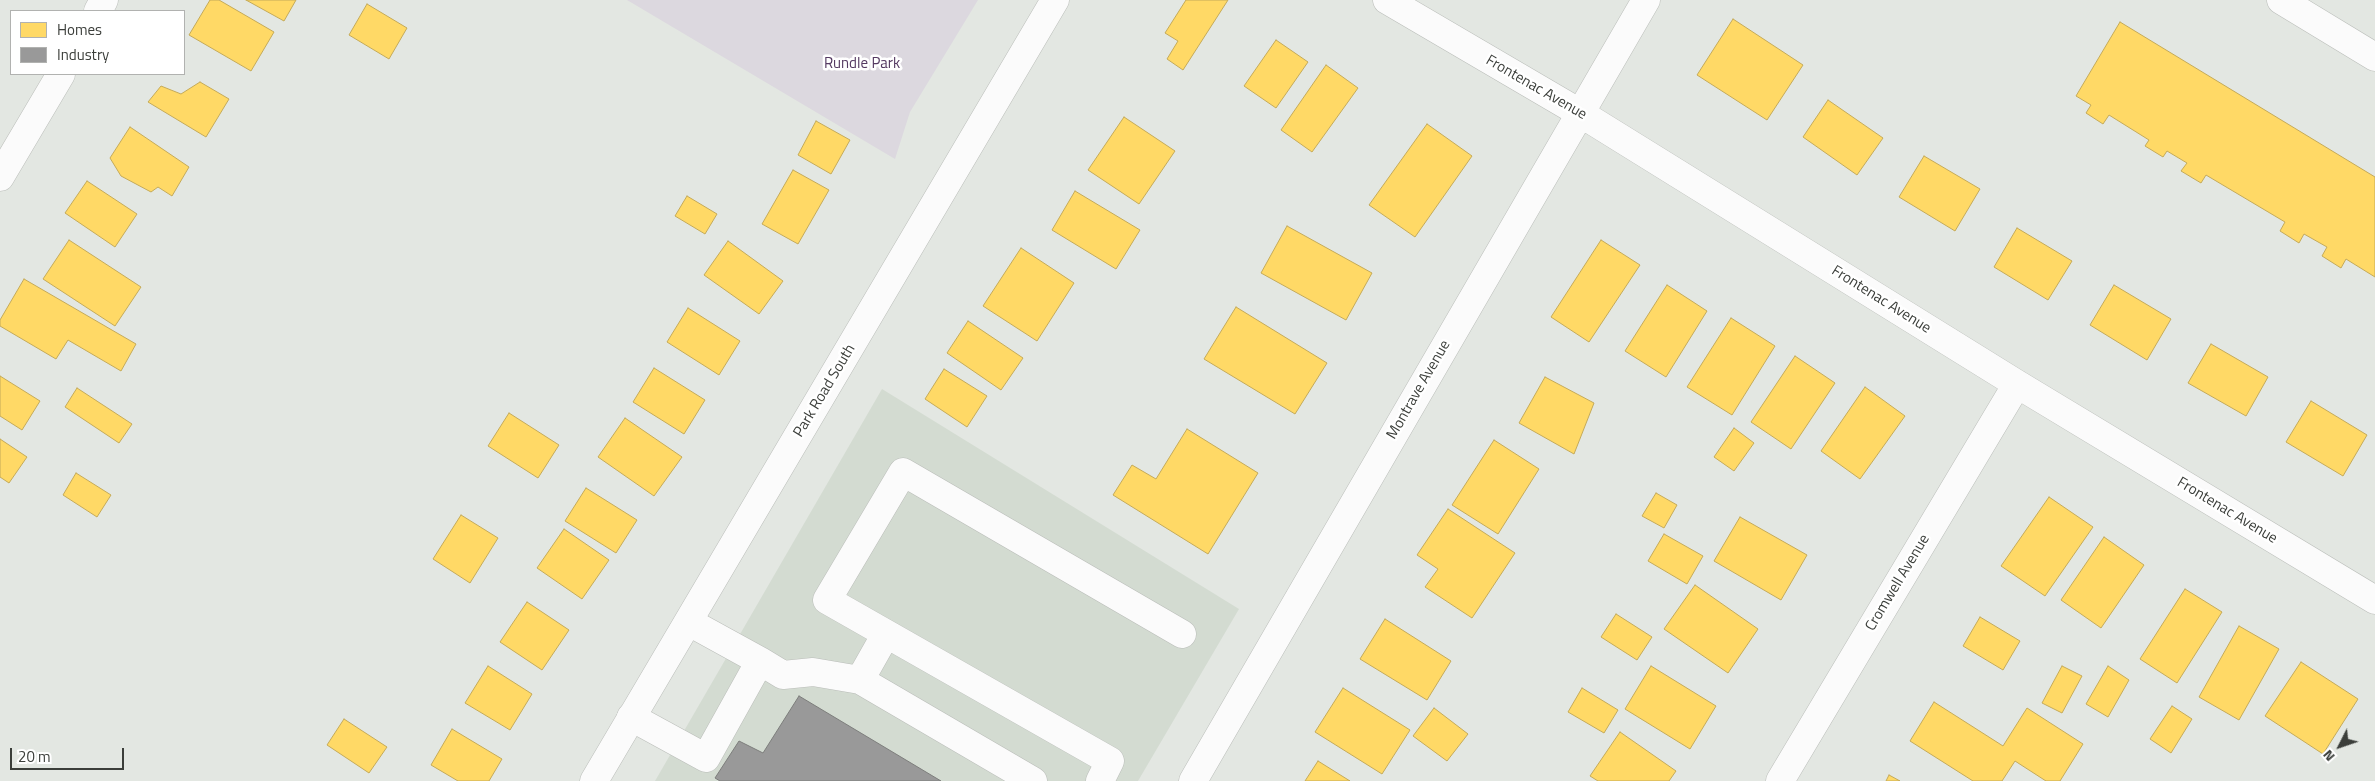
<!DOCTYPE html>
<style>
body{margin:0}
#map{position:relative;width:2375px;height:781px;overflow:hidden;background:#e3e7e2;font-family:"Titillium Web",sans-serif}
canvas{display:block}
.legend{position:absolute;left:10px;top:10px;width:175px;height:65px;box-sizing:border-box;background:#fff;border:1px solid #b1b2b0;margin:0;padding:6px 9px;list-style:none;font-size:15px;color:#3b3e3a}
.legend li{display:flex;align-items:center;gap:10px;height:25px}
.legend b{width:25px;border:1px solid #b1b2b0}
.north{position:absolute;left:2315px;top:721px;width:50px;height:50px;-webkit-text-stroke:4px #fff;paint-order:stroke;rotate:229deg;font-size:14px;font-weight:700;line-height:20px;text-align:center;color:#3b3e3a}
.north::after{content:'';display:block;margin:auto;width:18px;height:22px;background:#3b3e3a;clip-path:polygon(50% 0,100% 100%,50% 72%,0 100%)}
.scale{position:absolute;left:10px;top:748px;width:114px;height:22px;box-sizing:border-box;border:2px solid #3b3e3a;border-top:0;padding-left:6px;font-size:15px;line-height:18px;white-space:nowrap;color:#3b3e3a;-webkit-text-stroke:4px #fff;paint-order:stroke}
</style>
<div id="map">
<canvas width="2375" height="781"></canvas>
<ul class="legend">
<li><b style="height:14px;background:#ffd966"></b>Homes</li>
<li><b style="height:14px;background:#999"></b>Industry</li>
</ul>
<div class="north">N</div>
<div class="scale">20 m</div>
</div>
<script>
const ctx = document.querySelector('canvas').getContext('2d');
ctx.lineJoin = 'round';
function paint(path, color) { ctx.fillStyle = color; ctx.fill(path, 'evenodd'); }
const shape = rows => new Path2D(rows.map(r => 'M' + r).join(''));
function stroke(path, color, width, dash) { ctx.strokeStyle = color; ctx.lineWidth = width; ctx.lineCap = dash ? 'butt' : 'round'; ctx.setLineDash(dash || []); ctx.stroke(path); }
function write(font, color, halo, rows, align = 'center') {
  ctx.font = font + ' "Titillium Web",sans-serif'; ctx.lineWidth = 5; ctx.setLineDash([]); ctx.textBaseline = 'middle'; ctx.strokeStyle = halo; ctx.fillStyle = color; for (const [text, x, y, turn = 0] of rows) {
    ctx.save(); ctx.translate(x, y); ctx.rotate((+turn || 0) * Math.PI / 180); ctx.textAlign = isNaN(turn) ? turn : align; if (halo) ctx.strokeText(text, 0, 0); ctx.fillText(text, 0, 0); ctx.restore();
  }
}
const built = shape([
 [882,389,1239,609,1138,781,655,781]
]);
const green = shape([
 [627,0,978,0,910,112,895,159]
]);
const homes = shape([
 [210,0,219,0,274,32,251,71,189,35,210,0],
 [246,0,296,0,284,21,246,0],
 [1186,0,1228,0,1183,70,1167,59,1178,41,1165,33,1186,0],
 [367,4,407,28,389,59,349,35,367,4],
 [1733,19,1803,65,1767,120,1697,75,1733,19],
 [2120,22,2375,177,2375,277,2346,259,2341,268,2322,256,2327,247,2304,234,2299,243,2280,231,2285,222,2206,175,2201,183,2181,171,2187,163,2167,151,2163,157,2145,146,2149,140,2109,115,2103,124,2086,113,2091,105,2076,96,2120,22],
 [1276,40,1308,62,1276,108,1244,86,1276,40],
 [1326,65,1358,88,1312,152,1281,130,1326,65],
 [200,82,229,99,206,137,148,102,161,86,181,94,200,82],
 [1828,100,1883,138,1857,175,1803,137,1828,100],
 [1124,117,1175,151,1139,204,1088,170,1124,117],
 [816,121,850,140,831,174,798,155,816,121],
 [1427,124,1472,156,1415,237,1369,205,1427,124],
 [130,127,189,167,172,196,158,187,151,192,121,176,110,158,130,127],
 [1924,156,1980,189,1955,231,1899,197,1924,156],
 [793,170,829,190,798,244,762,224,793,170],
 [87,181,137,214,115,247,65,213,87,181],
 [1075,191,1140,230,1116,269,1052,230,1075,191],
 [687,196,717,214,705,234,675,216,687,196],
 [1287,226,1372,273,1346,320,1261,273,1287,226],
 [2017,228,2072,261,2048,300,1994,267,2017,228],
 [69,240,141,287,115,326,43,279,69,240],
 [1601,240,1640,265,1589,342,1551,317,1601,240],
 [728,241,783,281,759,314,704,275,728,241],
 [1021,248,1074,283,1037,341,983,306,1021,248],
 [24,279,136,344,121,371,68,340,56,359,0,326,0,320,24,279],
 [1667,285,1707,311,1666,377,1625,351,1667,285],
 [2114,285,2171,319,2147,360,2090,325,2114,285],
 [1236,307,1327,363,1295,414,1204,359,1236,307],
 [688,308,740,341,719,375,667,342,688,308],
 [1731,318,1775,346,1732,415,1687,387,1731,318],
 [968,321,1023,358,1001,390,947,353,968,321],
 [2211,344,2268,377,2246,416,2188,383,2211,344],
 [1795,356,1835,383,1791,449,1751,422,1795,356],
 [654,368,705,400,684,434,633,402,654,368],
 [944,369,987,396,967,427,925,399,944,369],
 [0,376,40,401,22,430,0,416,0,376],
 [1545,377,1594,403,1574,454,1519,423,1545,377],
 [1865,387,1905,416,1860,479,1821,451,1865,387],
 [77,388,132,424,119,443,65,407,77,388],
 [2311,401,2367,435,2343,476,2286,442,2311,401],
 [509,413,559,445,538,478,488,446,509,413],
 [625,418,682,457,654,496,598,457,625,418],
 [1734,428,1754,443,1734,471,1714,457,1734,428],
 [1187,429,1258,473,1208,554,1113,495,1132,465,1156,479,1187,429],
 [0,439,27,457,9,483,0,477,0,439],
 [1494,440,1539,469,1498,534,1452,505,1494,440],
 [76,473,111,495,97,517,63,495,76,473],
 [586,488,637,520,616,553,565,521,586,488],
 [1656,493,1677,505,1664,528,1642,516,1656,493],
 [2049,497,2093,527,2045,596,2001,566,2049,497],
 [1448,509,1515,553,1472,618,1425,587,1438,569,1417,555,1448,509],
 [461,515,498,538,470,583,433,559,461,515],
 [1740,517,1807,555,1781,600,1714,561,1740,517],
 [564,529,609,560,582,599,537,568,564,529],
 [1664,534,1703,556,1687,584,1648,561,1664,534],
 [2104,537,2144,565,2101,628,2061,600,2104,537],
 [1695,585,1758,629,1728,673,1664,629,1695,585],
 [2185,589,2222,612,2177,683,2140,659,2185,589],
 [527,602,569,630,542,670,500,642,527,602],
 [1616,614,1652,637,1637,660,1601,637,1616,614],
 [1980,617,2020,641,2003,670,1963,646,1980,617],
 [1385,619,1451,661,1427,700,1360,659,1385,619],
 [2239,626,2279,649,2239,720,2199,697,2239,626],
 [2301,662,2358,699,2323,754,2265,716,2301,662],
 [488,666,532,694,510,730,465,703,488,666],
 [1651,666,1716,706,1690,749,1625,709,1651,666],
 [2062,666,2082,676,2062,713,2042,703,2062,666],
 [2108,666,2129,680,2108,717,2086,704,2108,666],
 [1343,688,1410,730,1382,774,1315,732,1343,688],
 [1582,688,1618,710,1604,733,1568,712,1582,688],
 [1934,702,2003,746,2027,708,2083,744,2060,781,2046,781,2015,761,2002,781,1973,781,1910,741,1934,702],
 [2172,706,2192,719,2171,753,2150,739,2172,706],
 [1434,708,1468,734,1447,761,1413,736,1434,708],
 [344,719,387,747,369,773,327,745,344,719],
 [452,729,502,759,489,781,458,781,431,765,452,729],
 [1620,732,1676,771,1669,781,1598,781,1590,776,1620,732],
 [1318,761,1350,781,1305,781,1318,761],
 [1889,775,1900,781,1886,781,1889,775]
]);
const industry = shape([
 [799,696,941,781,720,781,715,778,739,741,763,753,799,696]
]);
const minor = shape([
 [1387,0,1580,113,2017,384,2375,600],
 [98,11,104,0],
 [0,177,61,74],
 [760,661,783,675,813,672,860,680,1033,781],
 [860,680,886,634],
 [631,717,706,758,760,661,689,622],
 [1100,781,1110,761,827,600,903,472,1182,634],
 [1193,781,1646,0],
 [1780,781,2017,384]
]);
const major = shape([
 [2281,0,2375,57],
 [594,781,1055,0]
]);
const parkNames = [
 ["Rundle Park",862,64]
];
const streetNames = [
 ["Frontenac Avenue",1536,88,30],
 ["Frontenac Avenue",1881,300,32],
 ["Montrave Avenue",1419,390,-60],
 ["Park Road South",825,391,-59],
 ["Frontenac Avenue",2227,511,31],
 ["Cromwell Avenue",1898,583,-59]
];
paint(built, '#d3dbd1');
paint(green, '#dcd8df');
paint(homes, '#ffd966');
stroke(homes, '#c4aa59', 1);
paint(industry, '#999');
stroke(industry, '#7d7e7c', 1);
stroke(minor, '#babdb9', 29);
stroke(major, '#babdb9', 29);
stroke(minor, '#fbfbfb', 28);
stroke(major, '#fbfbfb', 28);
write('15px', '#543961', '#fff', parkNames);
write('15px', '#3b3e3a', '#fff', streetNames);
</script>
